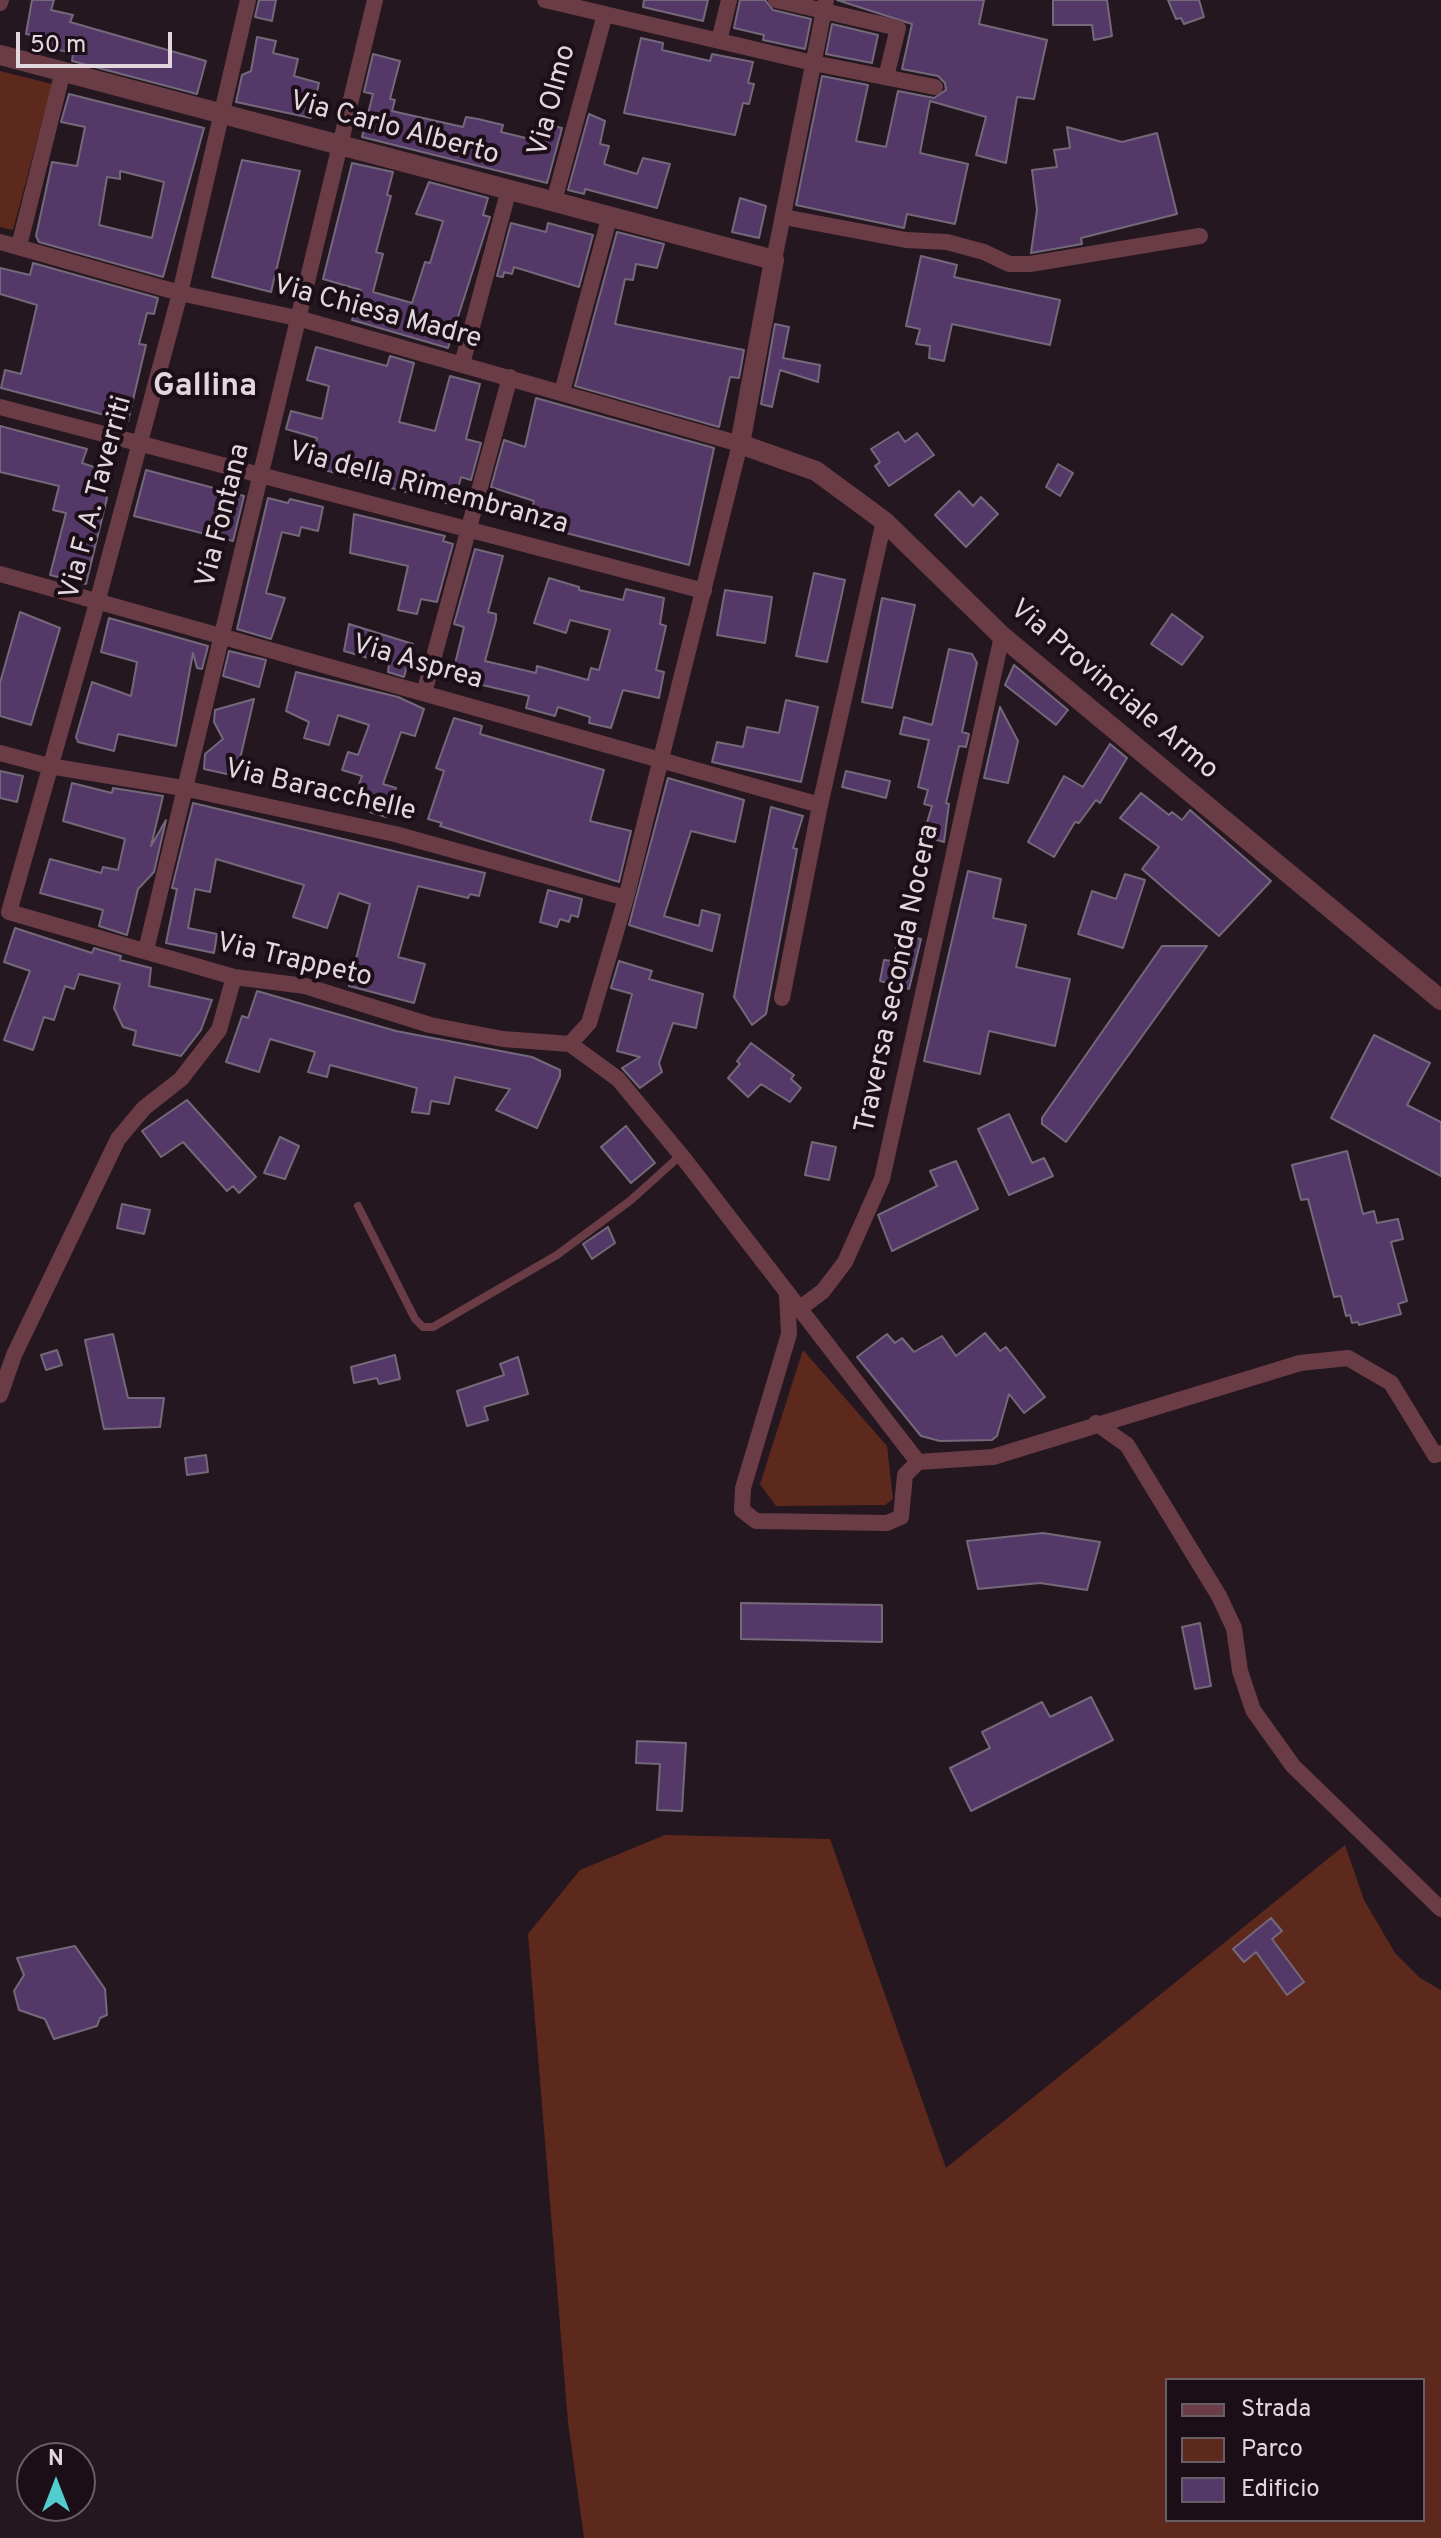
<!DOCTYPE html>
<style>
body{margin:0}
#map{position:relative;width:1441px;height:2538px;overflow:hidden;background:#251720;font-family:Overpass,sans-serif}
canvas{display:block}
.legend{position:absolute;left:1165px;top:2378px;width:260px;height:144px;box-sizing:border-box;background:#1b0e17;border:2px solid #6a5e66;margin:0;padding:10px 14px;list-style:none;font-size:24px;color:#e1d7dd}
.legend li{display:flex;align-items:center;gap:16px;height:40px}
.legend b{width:40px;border:2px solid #6a5e66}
.north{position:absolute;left:16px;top:2442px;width:80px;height:80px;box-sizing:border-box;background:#1b0e17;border:2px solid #6a5e66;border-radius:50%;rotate:0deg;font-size:22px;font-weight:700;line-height:32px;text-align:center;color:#e1d7dd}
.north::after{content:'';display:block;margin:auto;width:28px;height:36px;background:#52cdcf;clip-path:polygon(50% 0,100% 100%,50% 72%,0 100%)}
.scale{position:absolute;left:16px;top:32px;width:156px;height:36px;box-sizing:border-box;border:4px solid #e1d7dd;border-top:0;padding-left:10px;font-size:24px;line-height:28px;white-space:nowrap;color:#e1d7dd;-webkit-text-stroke:6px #1b0e17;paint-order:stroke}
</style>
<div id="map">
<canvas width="1441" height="2538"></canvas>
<ul class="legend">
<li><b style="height:10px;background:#693c46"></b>Strada</li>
<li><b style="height:22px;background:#5e291d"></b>Parco</li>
<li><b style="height:22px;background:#543968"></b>Edificio</li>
</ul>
<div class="north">N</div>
<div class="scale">50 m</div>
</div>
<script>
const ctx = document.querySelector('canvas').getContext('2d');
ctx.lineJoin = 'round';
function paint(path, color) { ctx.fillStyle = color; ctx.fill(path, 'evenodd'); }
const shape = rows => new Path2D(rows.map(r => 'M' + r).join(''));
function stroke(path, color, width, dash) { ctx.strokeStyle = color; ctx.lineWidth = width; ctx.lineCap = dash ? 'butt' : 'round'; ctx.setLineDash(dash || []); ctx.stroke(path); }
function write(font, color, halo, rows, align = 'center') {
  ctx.font = font + ' Overpass,sans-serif'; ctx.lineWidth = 8; ctx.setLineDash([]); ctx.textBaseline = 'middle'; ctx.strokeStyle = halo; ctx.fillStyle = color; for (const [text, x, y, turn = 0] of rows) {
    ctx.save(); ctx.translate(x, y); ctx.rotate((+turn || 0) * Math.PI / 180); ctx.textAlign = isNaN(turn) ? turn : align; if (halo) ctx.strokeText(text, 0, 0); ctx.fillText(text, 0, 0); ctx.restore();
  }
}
const green = shape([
 [0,71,52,84,13,230,0,227],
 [803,1350,887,1446,893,1499,885,1505,776,1506,760,1484],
 [665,1835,830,1839,946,2168,1345,1845,1364,1900,1395,1953,1420,1978,1441,1990,1441,2538,584,2538,568,2422,528,1934,580,1870],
 [1167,2380,1423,2380,1423,2520,1167,2520]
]);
const building = shape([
 [32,0,54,0,51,10,73,15,70,22,206,61,197,94,72,61,73,53,36,45,38,36,26,34,32,0],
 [259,0,276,0,272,21,255,17,259,0],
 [644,0,708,0,703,21,643,7,644,0],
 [740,0,765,0,773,10,811,19,805,49,763,40,764,35,734,28,740,0],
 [837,0,984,0,979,24,1047,40,1034,99,1017,97,1006,163,976,155,986,117,930,101,920,153,968,164,955,224,907,214,904,228,796,205,822,76,868,85,856,141,886,147,898,91,934,98,946,90,945,83,938,76,902,69,912,24,837,0],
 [1053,0,1107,0,1112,36,1094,40,1092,25,1053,25,1053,0],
 [1168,0,1199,0,1204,17,1184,24,1181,18,1176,19,1168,0],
 [832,24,878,35,872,63,826,54,832,24],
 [257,37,276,41,273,53,298,59,294,76,319,83,311,118,236,102,242,75,251,71,257,37],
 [641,38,663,43,662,50,710,61,712,54,753,62,748,83,754,84,749,104,743,103,735,135,624,113,641,38],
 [373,54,400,61,390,99,395,100,392,111,463,127,466,117,478,119,503,125,501,132,534,140,535,135,541,136,544,124,562,128,547,183,362,137,373,94,364,92,373,54],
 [69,94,204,128,163,277,39,242,36,236,52,162,77,166,85,127,61,122,69,94],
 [120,171,164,182,152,238,99,225,107,177,120,179,120,171],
 [589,114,605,121,600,144,609,146,604,164,637,174,643,158,670,164,657,208,585,189,584,194,568,190,589,114],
 [1067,127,1122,142,1157,133,1177,214,1081,238,1082,244,1031,253,1037,210,1032,170,1057,167,1054,150,1070,148,1067,127],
 [242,160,300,171,271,292,212,277,242,160],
 [352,163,393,172,387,195,391,196,376,252,383,254,373,292,412,303,425,262,430,263,443,221,416,214,429,182,488,198,483,215,490,217,448,348,352,320,361,290,323,279,352,163],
 [740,198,766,206,759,238,732,232,740,198],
 [511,223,546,232,548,223,593,235,579,287,514,267,512,274,504,272,503,277,497,276,511,223],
 [617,232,664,244,657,268,636,264,633,280,625,279,615,324,744,350,739,378,730,377,719,427,575,386,617,232],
 [921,256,957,265,954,277,1060,300,1050,345,952,324,944,361,929,358,930,346,916,344,920,329,906,326,921,256],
 [33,263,158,298,154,314,147,313,139,344,146,345,128,421,1,388,5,370,21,374,37,305,0,294,0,268,30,275,33,263],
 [775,324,789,327,783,358,820,365,818,382,780,370,772,407,761,404,775,324],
 [316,347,387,366,390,356,414,363,399,422,435,431,450,376,480,384,466,439,481,443,471,480,461,477,454,505,310,466,317,438,286,429,291,411,322,419,329,386,307,380,316,347],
 [536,398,714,448,689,565,528,523,534,501,491,487,504,440,525,447,536,398],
 [0,426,87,449,82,463,97,468,95,477,107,498,86,584,50,575,66,513,53,510,59,486,0,472,0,426],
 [898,432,905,442,917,433,934,455,889,486,875,466,880,462,871,449,898,432],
 [1058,464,1073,473,1060,496,1046,487,1058,464],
 [146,470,244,496,233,541,134,516,146,470],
 [959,491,973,506,981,497,998,514,966,547,935,515,959,491],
 [268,498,288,503,290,499,323,507,318,531,301,527,299,536,282,532,266,593,285,598,271,639,237,629,268,498],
 [354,514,445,536,443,541,453,544,437,602,421,599,417,614,398,610,408,566,350,553,354,514],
 [475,549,503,556,488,612,496,614,496,620,485,661,536,673,537,666,588,680,591,668,599,670,610,630,570,620,566,633,534,623,549,578,579,587,579,590,623,600,626,589,664,598,660,624,666,626,656,670,664,672,659,698,623,690,611,728,589,723,590,717,558,707,555,716,526,708,529,696,461,680,464,667,455,664,464,627,454,624,475,549],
 [814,573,845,580,827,662,796,656,814,573],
 [725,590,772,597,765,643,717,635,725,590],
 [882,598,915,605,892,708,862,702,882,598],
 [20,612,60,628,31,725,0,716,0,683,20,612],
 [1172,614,1203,637,1182,665,1151,644,1172,614],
 [109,618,208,646,202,669,197,668,193,653,176,746,118,734,114,751,78,742,76,737,92,682,131,696,137,662,101,652,109,618],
 [349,624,413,644,404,677,388,672,389,664,344,651,349,624],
 [949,649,972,654,977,663,962,732,969,734,966,747,959,746,946,803,949,804,944,842,923,836,932,806,924,804,928,790,918,787,929,740,900,734,904,717,932,725,949,649],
 [229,651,266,660,259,687,223,676,229,651],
 [1014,665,1068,710,1056,725,1005,685,1014,665],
 [296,672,398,697,424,709,415,736,401,732,383,784,396,788,386,817,351,806,362,776,342,770,348,752,358,755,369,725,338,715,329,745,304,738,309,722,286,711,296,672],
 [254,699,236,776,204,769,205,754,223,739,214,722,215,710,254,699],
 [786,700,818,707,801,782,712,762,717,742,743,747,747,727,779,733,786,700],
 [1000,707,1018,741,1008,783,984,778,1000,707],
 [454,718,482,726,480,734,604,770,590,821,631,831,619,882,440,826,442,823,428,819,444,771,436,768,454,718],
 [1110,744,1127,758,1100,803,1096,800,1079,823,1075,822,1054,857,1028,842,1064,776,1083,787,1110,744],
 [0,771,23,776,17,802,0,798,0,771],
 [846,771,890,781,886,798,842,787,846,771],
 [668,778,744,800,735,842,691,831,664,916,699,926,702,910,720,915,712,951,629,925,668,778],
 [72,783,112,793,113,788,163,796,151,846,166,820,154,872,138,889,127,935,99,926,103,910,40,893,50,859,101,873,103,867,118,870,125,839,63,821,72,783],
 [1141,793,1169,815,1172,812,1182,820,1190,810,1271,881,1219,936,1142,869,1159,847,1120,818,1141,793],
 [193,803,485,873,479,896,470,894,468,898,418,886,398,957,425,964,414,1003,349,986,370,904,339,893,327,928,293,917,304,885,216,859,210,892,195,889,188,928,217,934,214,953,166,943,177,889,172,888,193,803],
 [771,807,803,816,793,848,797,849,766,1014,752,1025,734,997,771,807],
 [968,871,1001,879,993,918,1026,925,1016,967,1070,979,1055,1046,989,1031,980,1074,924,1061,968,871],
 [1125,874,1145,880,1123,948,1078,934,1092,891,1116,899,1125,874],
 [548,890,582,899,578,917,571,915,569,922,560,919,557,927,540,922,548,890],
 [15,928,92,953,94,948,121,956,120,960,151,968,149,986,212,1000,201,1030,181,1056,133,1045,136,1031,123,1027,114,1008,120,984,79,974,74,989,65,986,54,1020,44,1017,33,1050,4,1040,30,971,4,962,15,928],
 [899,935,921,939,909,989,880,981,884,960,893,961,899,935],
 [1162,946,1207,946,1066,1142,1042,1124,1042,1118,1162,946],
 [619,961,652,971,649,979,703,994,696,1028,673,1023,659,1063,662,1072,640,1088,622,1068,640,1057,617,1051,632,994,611,988,619,961],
 [257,991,396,1031,532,1057,560,1070,560,1076,537,1128,496,1110,510,1089,455,1077,449,1104,431,1101,429,1114,412,1112,417,1088,330,1065,327,1077,308,1072,315,1052,270,1039,259,1072,226,1062,242,1016,248,1018,257,991],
 [1374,1035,1430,1063,1407,1105,1441,1122,1441,1176,1331,1118,1374,1035],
 [751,1043,794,1075,791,1079,801,1088,790,1102,761,1084,748,1097,728,1078,740,1064,737,1061,751,1043],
 [187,1100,256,1177,239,1193,233,1186,227,1191,183,1142,161,1157,142,1131,187,1100],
 [1009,1114,1032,1163,1044,1158,1053,1176,1009,1195,978,1129,1009,1114],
 [626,1126,655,1163,631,1183,601,1147,626,1126],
 [280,1137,299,1146,285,1179,264,1173,280,1137],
 [812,1142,836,1147,829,1180,805,1175,812,1142],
 [1347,1151,1363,1214,1374,1211,1377,1223,1398,1219,1403,1239,1391,1242,1407,1301,1398,1304,1401,1314,1359,1325,1358,1322,1352,1323,1350,1315,1346,1316,1341,1296,1334,1297,1308,1199,1301,1200,1292,1165,1347,1151],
 [956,1161,978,1209,892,1251,878,1215,937,1186,930,1171,956,1161],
 [122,1204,150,1210,144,1234,117,1228,122,1204],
 [608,1227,615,1243,592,1259,583,1244,608,1227],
 [985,1333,1000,1351,1006,1347,1045,1397,1024,1413,1009,1394,997,1436,992,1440,940,1441,921,1436,857,1357,887,1334,895,1343,902,1338,914,1352,942,1336,956,1356,985,1333],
 [113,1334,128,1398,164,1398,160,1427,104,1429,85,1340,113,1334],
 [57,1350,62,1365,46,1370,41,1355,57,1350],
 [395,1355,400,1379,379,1384,377,1378,354,1383,351,1367,395,1355],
 [518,1357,528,1394,484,1407,488,1420,467,1426,457,1391,504,1375,500,1364,518,1357],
 [206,1455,208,1472,187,1475,185,1458,206,1455],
 [1043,1533,1100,1542,1087,1590,1040,1583,978,1589,967,1541,1043,1533],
 [741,1603,882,1605,882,1642,741,1639,741,1603],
 [1200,1623,1211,1686,1195,1689,1182,1627,1200,1623],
 [1091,1697,1113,1740,971,1811,950,1768,990,1748,982,1732,1042,1702,1050,1717,1091,1697],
 [637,1741,686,1743,682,1811,657,1810,660,1764,636,1763,637,1741],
 [1271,1918,1282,1931,1272,1939,1304,1982,1287,1995,1256,1952,1244,1962,1233,1949,1271,1918],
 [75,1946,105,1989,107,2015,100,2018,97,2026,54,2039,45,2019,19,2010,14,1991,24,1975,17,1958,75,1946]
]);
const service = shape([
 [358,1206,415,1319,423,1327,433,1327,557,1255,631,1200,681,1155]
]);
const minor = shape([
 [248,0,180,293,97,603,9,912,234,977,305,986,430,1025,503,1039,570,1044],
 [545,0,813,63,935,87],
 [776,0,898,28,886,77],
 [0,3,1,0],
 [719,41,729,0],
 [554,201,605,14],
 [784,217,906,240,947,242,984,252,1009,264,1030,264,1200,236],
 [0,242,180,293,301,319,740,444,626,898,589,1023,570,1044,618,1079,681,1155,918,1462,905,1475,901,1517,887,1523,756,1521,742,1510,743,1488,789,1334,787,1294],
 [19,246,63,71],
 [774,260,826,0],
 [462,364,509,189],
 [562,392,610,215],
 [0,407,704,591],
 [0,574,820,805],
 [424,693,510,377],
 [0,753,49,766,183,788,395,834,626,898],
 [146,950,375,0],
 [782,998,820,805,884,521],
 [799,1309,823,1291,845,1262,882,1179,1002,636],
 [0,1395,14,1355,118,1139,144,1108,181,1079,219,1030,234,977],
 [1096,1423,1127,1445,1219,1596,1234,1628,1240,1671,1253,1710,1293,1766,1441,1909],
 [918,1462,993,1457,1300,1363,1348,1358,1391,1383,1435,1455,1441,1453]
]);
const tertiary = shape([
 [0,55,774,260,740,444,816,471,884,521,1002,636,1441,1000]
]);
const streetNames = [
 ["Via Olmo",554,101,-75],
 ["Via Carlo Alberto",394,130,15],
 ["Via Chiesa Madre",377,314,15],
 ["Via della Rimembranza",428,490,15],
 ["Via F. A. Taverriti",98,498,-75],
 ["Via Fontana",225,516,-76],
 ["Via Asprea",417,664,16],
 ["Via Provinciale Armo",1113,691,40],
 ["Via Baracchelle",320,792,13],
 ["Via Trappeto",294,962,13],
 ["Traversa seconda Nocera",899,979,-78]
];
const quarterNames = [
 ["Gallina",205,389]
];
paint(green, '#5e291d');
paint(building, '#543968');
stroke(building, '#73697a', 2);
stroke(service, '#693c46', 8);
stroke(minor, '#693c46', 16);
stroke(tertiary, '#693c46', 20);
write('28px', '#e1d7dd', '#1b0e17', streetNames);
write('bold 32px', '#e1d7dd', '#1b0e17', quarterNames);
</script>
